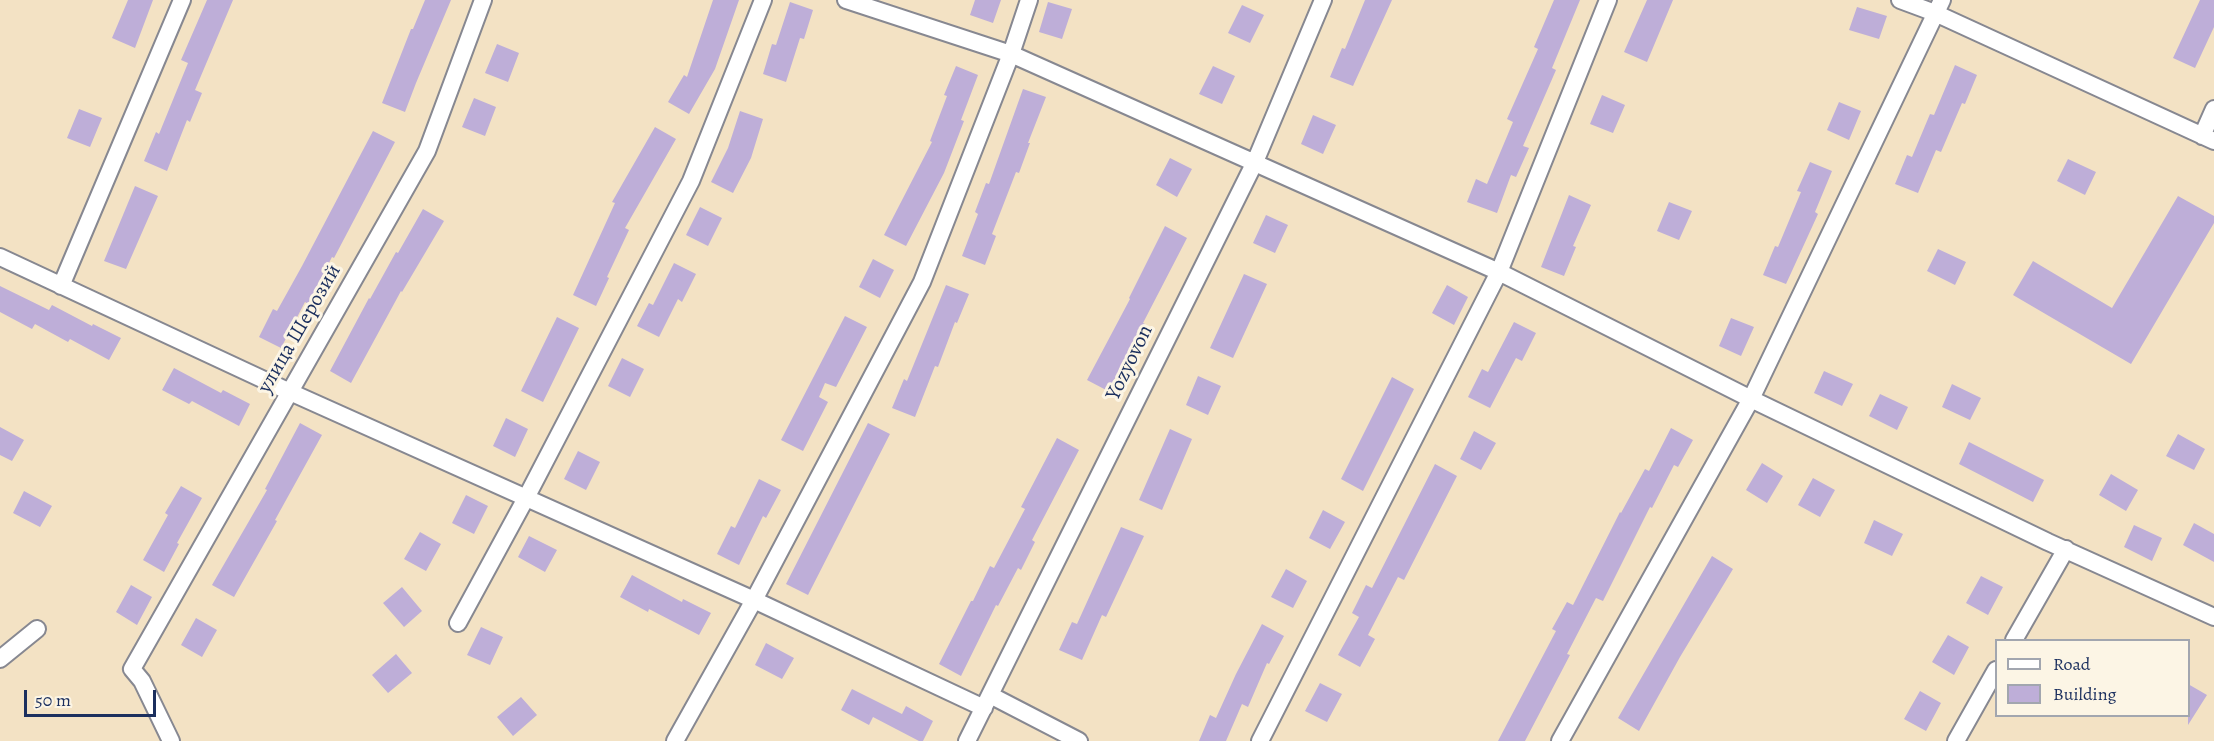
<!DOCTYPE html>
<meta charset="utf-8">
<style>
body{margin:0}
#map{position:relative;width:2214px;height:741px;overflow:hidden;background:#f3e2c4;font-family:Alegreya,serif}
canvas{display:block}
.legend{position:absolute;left:1995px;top:639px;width:195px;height:78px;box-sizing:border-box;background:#fcf5e5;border:2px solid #a2a6af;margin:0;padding:8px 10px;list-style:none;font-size:18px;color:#1b2f5e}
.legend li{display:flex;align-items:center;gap:12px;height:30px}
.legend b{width:30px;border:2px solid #a2a6af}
.scale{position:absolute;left:24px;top:690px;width:132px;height:27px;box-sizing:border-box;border:3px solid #1b2f5e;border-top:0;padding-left:8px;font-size:18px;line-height:21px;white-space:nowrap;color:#1b2f5e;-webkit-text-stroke:4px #fcf5e5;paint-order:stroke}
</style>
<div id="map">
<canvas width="2214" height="741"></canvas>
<ul class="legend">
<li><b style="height:8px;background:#fff"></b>Road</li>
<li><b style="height:16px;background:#beaed8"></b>Building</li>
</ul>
<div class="scale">50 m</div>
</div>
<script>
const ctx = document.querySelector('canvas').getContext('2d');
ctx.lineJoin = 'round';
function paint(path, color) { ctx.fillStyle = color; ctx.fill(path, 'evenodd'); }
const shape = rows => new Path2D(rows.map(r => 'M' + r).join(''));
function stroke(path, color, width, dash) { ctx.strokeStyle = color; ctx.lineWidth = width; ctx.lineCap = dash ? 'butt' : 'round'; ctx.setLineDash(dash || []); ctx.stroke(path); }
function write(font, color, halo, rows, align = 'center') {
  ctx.font = font + ' Alegreya,serif'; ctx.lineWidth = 6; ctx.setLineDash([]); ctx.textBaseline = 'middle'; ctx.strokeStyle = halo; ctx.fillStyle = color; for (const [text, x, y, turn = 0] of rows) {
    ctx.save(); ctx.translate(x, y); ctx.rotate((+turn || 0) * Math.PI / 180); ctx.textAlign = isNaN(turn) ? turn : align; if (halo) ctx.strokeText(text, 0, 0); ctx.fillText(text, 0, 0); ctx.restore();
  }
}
const building = shape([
 [128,0,153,0,135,48,112,38],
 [207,0,233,0,195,90,202,93,190,122,187,120,167,171,144,161,156,132,159,134,188,63,181,60],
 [425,0,451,0,416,83,405,112,382,103,411,29,413,29],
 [713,0,739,0,715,69,689,114,668,102,684,75,687,77],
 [975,0,1001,0,993,23,970,15],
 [1365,0,1392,0,1353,86,1330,77,1342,48,1345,49],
 [1554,0,1580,0,1552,68,1556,70,1523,146,1529,148,1516,177,1511,175,1497,213,1467,202,1476,179,1487,184,1513,122,1507,119,1538,49,1534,47],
 [1647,0,1673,0,1647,62,1624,52],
 [2200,0,2214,0,2214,27,2195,68,2173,58],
 [790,2,813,10,804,39,800,38,786,82,763,74,772,44,776,45],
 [1048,2,1072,9,1062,39,1039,32],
 [1242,5,1264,15,1250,43,1228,33],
 [1857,7,1887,16,1879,39,1849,30],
 [497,44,519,53,508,82,485,73],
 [1955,65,1977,75,1965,104,1962,103,1941,152,1936,150,1918,193,1895,184,1907,155,1912,157,1930,114,1934,115],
 [956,66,978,75,961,120,964,121,944,173,906,246,884,235,932,142,930,141,947,96,944,95],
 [1213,66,1235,76,1222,104,1199,94],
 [1023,89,1046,97,1028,143,1030,143,1019,173,1016,172,992,234,996,236,985,265,962,256,978,214,975,212,986,183,989,184],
 [1602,95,1625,105,1613,133,1590,124],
 [474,98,496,107,485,136,462,127],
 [1839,102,1861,111,1849,140,1827,130],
 [79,109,102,118,90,147,67,138],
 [740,111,763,119,751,158,733,193,711,182,728,148],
 [1313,115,1336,125,1323,154,1301,144],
 [655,127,676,139,625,228,629,230,607,277,609,278,596,306,573,295,615,203,612,202],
 [373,131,395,142,334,258,332,257,308,304,305,302,281,348,259,337,273,309,277,311,302,266],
 [1170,158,1192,169,1177,197,1156,185],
 [2068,159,2096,172,2085,195,2057,181],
 [1810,162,1832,171,1815,212,1818,214,1786,284,1763,275,1775,246,1778,247,1801,192,1797,191],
 [135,186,158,196,126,269,104,261],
 [1569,195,1591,205,1573,246,1576,247,1564,276,1541,267],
 [2178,196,2214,216,2214,223,2131,364,2013,295,2033,261,2112,308],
 [1669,202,1692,211,1679,240,1657,231],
 [700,207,722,218,708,246,686,235],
 [423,209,444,221,402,292,401,291,351,383,330,371,369,298,370,299,396,252,398,253],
 [1266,215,1288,225,1275,253,1253,243],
 [1165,226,1187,238,1143,323,1145,324,1108,391,1087,380,1130,299,1129,298],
 [1938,249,1966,262,1955,285,1927,271],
 [873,259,894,270,880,298,859,287],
 [674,263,696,274,682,302,678,299,659,337,637,326,649,303,653,305],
 [1244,274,1267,284,1233,358,1210,348],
 [946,285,969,294,957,323,955,322,938,367,935,366,915,417,892,408,904,379,907,381],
 [1447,285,1468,297,1454,325,1432,313],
 [0,286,49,310,52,305,92,326,93,324,121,338,109,360,70,339,68,342,35,324,32,329,0,312],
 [845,316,867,327,836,387,825,383,819,397,828,402,803,451,781,440],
 [557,317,579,328,543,402,521,391],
 [1731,318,1754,327,1741,356,1719,346],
 [1514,322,1536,333,1522,361,1516,358,1490,408,1468,397,1482,369,1488,372],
 [622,358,644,369,630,397,608,386],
 [174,368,221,393,223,390,250,404,239,426,192,401,189,404,162,390],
 [1824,371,1853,384,1842,406,1814,393],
 [1198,376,1221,386,1208,415,1186,405],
 [1392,377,1414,389,1363,491,1341,479],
 [1952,384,1981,398,1970,420,1942,407],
 [1880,394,1908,407,1897,430,1869,416],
 [506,418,528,429,515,457,493,446],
 [300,423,322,435,275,520,277,521,234,597,212,585,267,490,265,489],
 [868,423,890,434,808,595,786,584],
 [0,427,24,440,12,461,0,455],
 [1671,428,1693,440,1678,467,1674,465,1652,508,1650,507,1603,601,1596,598,1567,654,1570,655,1525,741,1498,741,1556,631,1552,629,1567,602,1573,605,1620,512,1621,513,1645,469,1649,471],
 [1170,429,1192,439,1162,510,1139,500],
 [1474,431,1496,443,1481,470,1460,459],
 [2178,434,2205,449,2194,470,2166,456],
 [1057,438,1079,450,1032,540,1035,542,1021,570,1018,568,998,606,996,605,961,676,939,664,971,601,973,601,990,566,994,568,1025,509,1021,507],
 [1969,442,2044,480,2033,502,1959,464],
 [578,451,600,462,586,490,564,479],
 [1762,463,1783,476,1767,503,1746,490],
 [1435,464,1457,476,1404,580,1398,577,1368,635,1375,639,1360,667,1338,655,1359,617,1352,613,1366,585,1372,588],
 [2111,474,2138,490,2126,511,2099,495],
 [1813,478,1835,490,1820,517,1798,505],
 [759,479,781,490,766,518,763,516,739,565,717,554,731,526,735,528],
 [181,486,202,498,177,543,179,544,164,572,143,560,168,515,165,513],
 [24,491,52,506,40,527,13,513],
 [466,495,488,506,474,534,452,523],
 [1323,510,1345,522,1330,549,1309,538],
 [1874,520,1903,534,1892,556,1864,543],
 [2194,523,2214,534,2214,562,2183,545],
 [2134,525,2162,538,2152,561,2124,547],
 [1121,527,1144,536,1106,617,1102,615,1082,660,1059,650,1072,622,1077,624],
 [420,532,441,544,426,571,404,559],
 [529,536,557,550,545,572,518,557],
 [1712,556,1733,569,1680,657,1639,731,1618,718],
 [1286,569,1307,581,1293,608,1271,597],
 [632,575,682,602,683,599,711,613,699,635,649,609,648,612,620,597],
 [1981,576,2003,587,1988,615,1966,603],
 [131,585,152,597,137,625,116,612],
 [402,587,422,611,404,627,383,603],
 [196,618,217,630,202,657,181,645],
 [1262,624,1284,636,1269,664,1267,663,1248,707,1242,704,1226,741,1199,741,1210,715,1216,718,1236,674],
 [481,627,503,637,490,665,467,655],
 [1948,635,1969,647,1954,675,1932,662],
 [766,643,794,658,782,679,755,665],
 [396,654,412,673,388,693,372,675],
 [1320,683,1342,694,1327,722,1305,711],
 [2188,684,2207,695,2188,725],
 [852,689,902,714,906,706,933,721,923,741,919,741,873,717,869,725,841,710],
 [1920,691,1941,703,1926,731,1904,719],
 [521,697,537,715,513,736,497,717]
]);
const minor = shape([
 [846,0,1011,54,1499,272,1751,399,2048,542,2214,617],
 [1900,0,1935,13,2214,141],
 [2202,136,2214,109],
 [0,257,290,392,754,600,984,708],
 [61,286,182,0],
 [458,623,526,498,691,181,763,0],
 [2014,640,2066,549],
 [0,659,37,629],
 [990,695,1079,741],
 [171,741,142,681,132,669,427,151,483,0],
 [675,741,754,600,922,282,1011,54,1029,0],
 [967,741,1255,162,1323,0],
 [1260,741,1499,272,1608,0],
 [1560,741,1751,399,1942,0],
 [1956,741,1996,670]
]);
const streetNames = [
 ["улица Шерозий",300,329,-60],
 ["Yozyovon",1130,363,-64]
];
paint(building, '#beaed8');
stroke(minor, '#878891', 20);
stroke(minor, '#fff', 16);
write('21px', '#1b2f5e', '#fcf5e5', streetNames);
</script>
